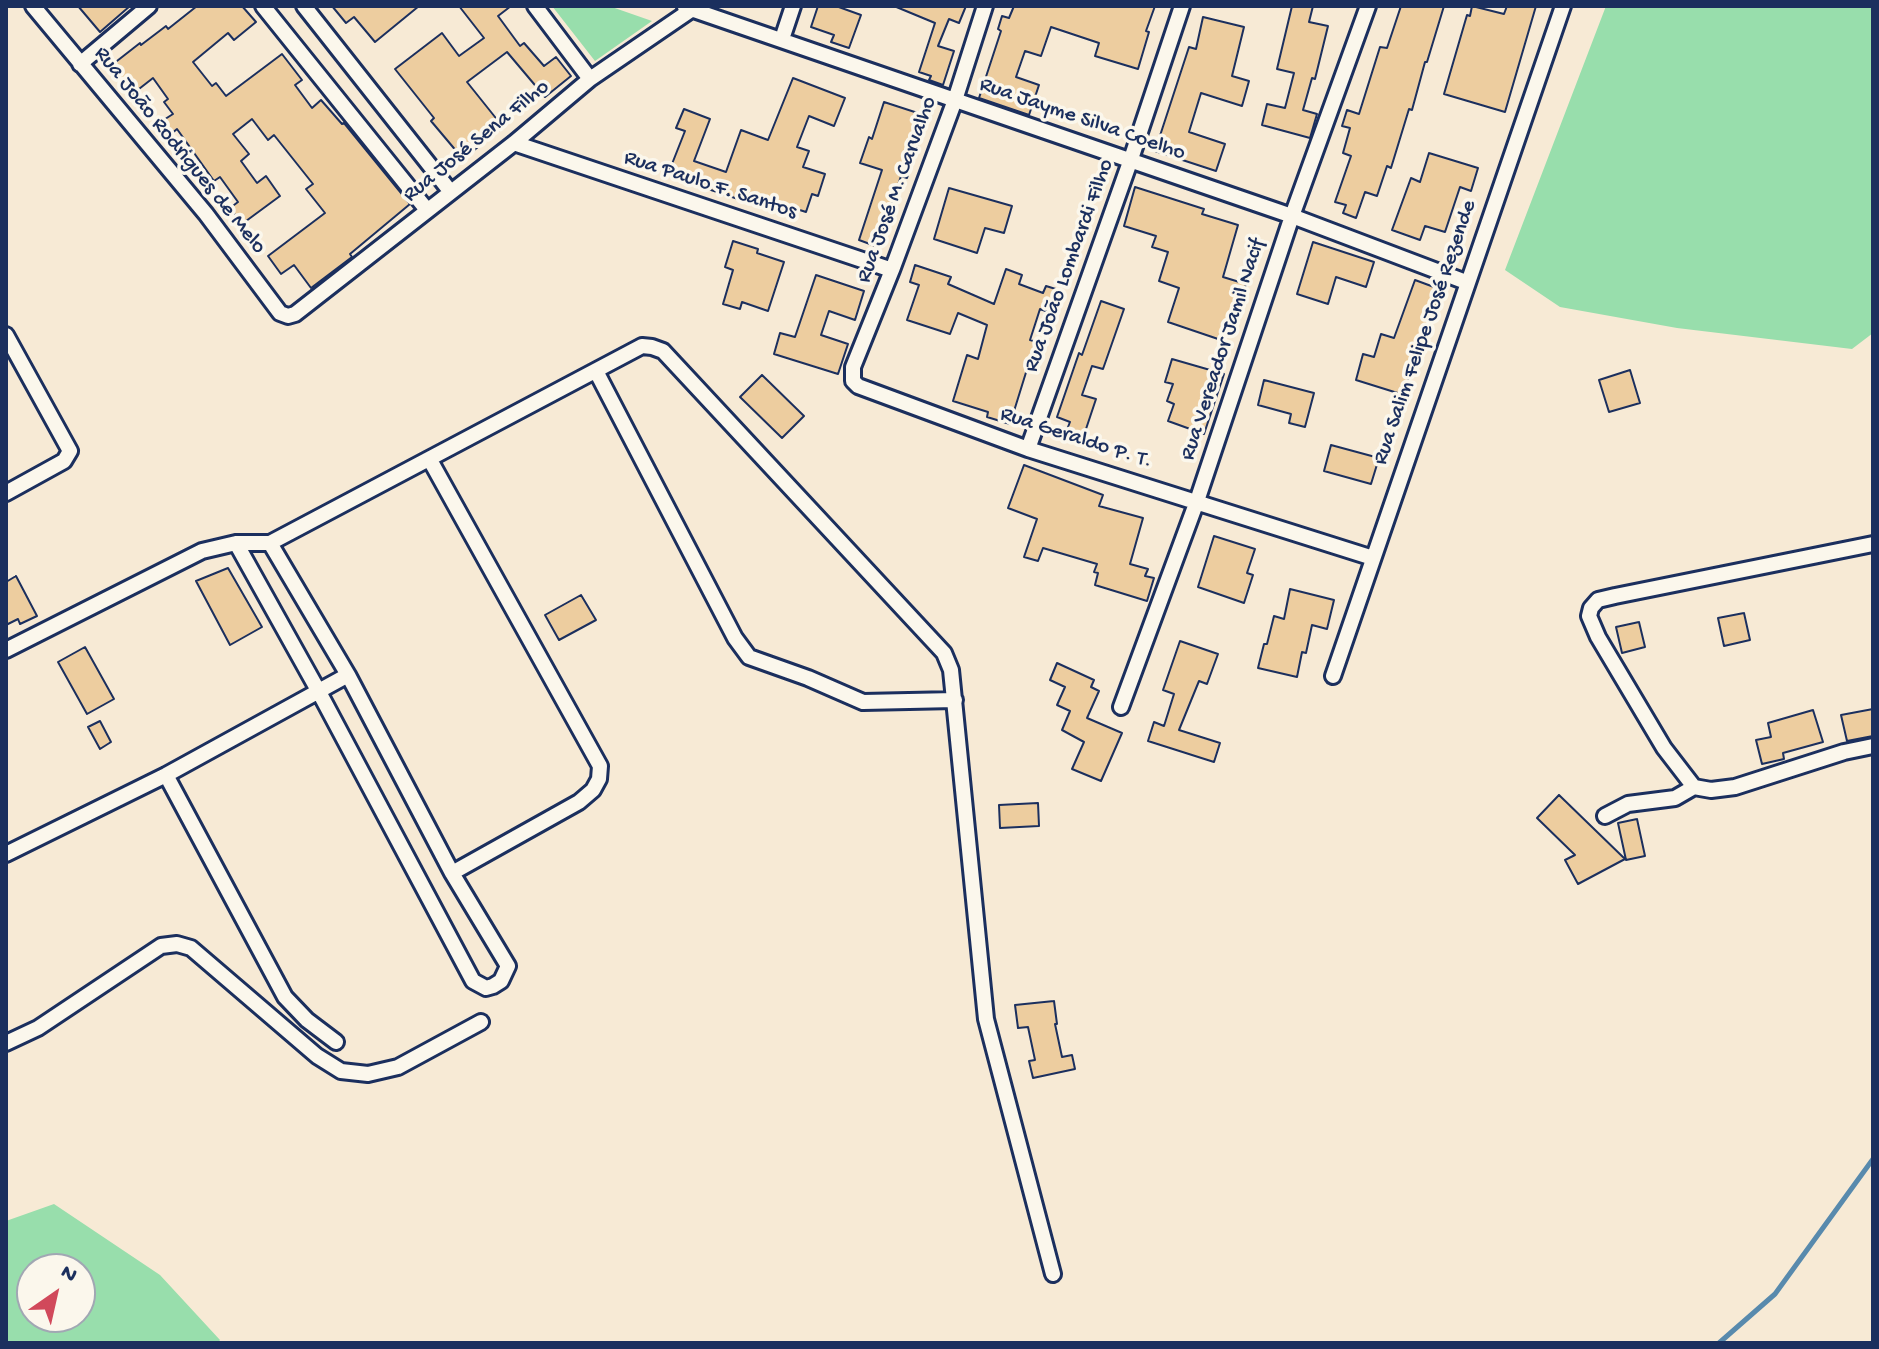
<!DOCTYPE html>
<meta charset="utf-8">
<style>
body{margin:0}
#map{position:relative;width:1879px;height:1349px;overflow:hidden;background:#f7ead5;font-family:"Gochi Hand",sans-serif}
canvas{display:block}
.frame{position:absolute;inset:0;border:8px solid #1b2f5e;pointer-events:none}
.north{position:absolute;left:16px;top:1253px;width:80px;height:80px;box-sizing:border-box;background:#fbf7ec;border:2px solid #a1a7b3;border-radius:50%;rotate:34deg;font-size:22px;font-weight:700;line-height:32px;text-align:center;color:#1b2f5e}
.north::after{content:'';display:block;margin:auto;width:28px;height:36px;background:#d1495b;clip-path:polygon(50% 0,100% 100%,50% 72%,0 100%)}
</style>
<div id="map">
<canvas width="1879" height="1349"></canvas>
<div class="frame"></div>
<div class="north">N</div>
</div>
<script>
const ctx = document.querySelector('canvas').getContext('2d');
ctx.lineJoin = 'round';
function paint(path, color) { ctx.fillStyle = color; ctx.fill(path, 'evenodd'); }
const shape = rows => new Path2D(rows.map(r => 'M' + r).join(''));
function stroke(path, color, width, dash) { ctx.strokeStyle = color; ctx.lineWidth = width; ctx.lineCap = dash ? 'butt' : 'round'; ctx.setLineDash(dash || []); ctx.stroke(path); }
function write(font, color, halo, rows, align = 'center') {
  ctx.font = font + ' "Gochi Hand",sans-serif'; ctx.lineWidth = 7; ctx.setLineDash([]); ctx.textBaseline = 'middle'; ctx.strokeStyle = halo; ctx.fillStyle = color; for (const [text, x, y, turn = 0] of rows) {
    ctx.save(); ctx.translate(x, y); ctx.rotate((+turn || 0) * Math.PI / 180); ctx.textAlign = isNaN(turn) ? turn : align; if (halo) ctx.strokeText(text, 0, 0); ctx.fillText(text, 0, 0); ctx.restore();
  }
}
const green = shape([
 [552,6,609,6,652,21,595,61],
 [1606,6,1873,6,1873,333,1852,349,1677,328,1560,307,1505,270],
 [54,1204,160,1275,220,1340,218,1343,6,1343,6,1221],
 [32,1269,80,1269,80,1317,32,1317]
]);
const stream = shape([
 [1719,1343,1775,1294,1873,1159]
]);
const building = shape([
 [78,6,130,6,100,32,78,6],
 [197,6,242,6,256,22,234,40,228,33,193,62,212,86,216,83,226,96,282,54,302,80,295,85,312,108,321,100,342,124,344,123,410,204,350,254,352,257,311,288,294,265,281,274,268,256,325,213,306,189,313,184,274,135,268,140,252,119,233,134,249,154,241,161,257,183,266,176,280,196,242,224,230,208,238,202,220,177,214,181,177,129,171,134,162,121,173,114,164,102,168,99,153,78,130,96,108,68,140,43,141,45,166,26,168,29,197,6],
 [332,6,419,6,375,42,354,17,346,23,332,6],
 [459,6,511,6,498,16,520,46,524,43,544,66,556,57,571,76,545,97,507,52,467,82,503,127,463,159,431,121,434,118,395,69,442,33,459,56,484,38,459,6],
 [818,6,836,6,861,15,849,48,831,42,834,35,811,27,818,6],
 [894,6,966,6,959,23,949,19,938,46,954,51,943,85,929,80,931,76,919,72,935,23,894,6],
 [1014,6,1155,6,1146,31,1149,32,1138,69,1095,56,1099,43,1051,27,1041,56,1025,51,1016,77,1039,85,1029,115,979,98,1001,31,998,29,1002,16,1009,18,1014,6],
 [1292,6,1313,6,1309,22,1328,26,1315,79,1312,78,1303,110,1317,114,1310,138,1262,125,1267,104,1285,108,1294,73,1277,69,1292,6],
 [1401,6,1444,6,1427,62,1425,62,1412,110,1409,109,1391,168,1387,166,1377,196,1365,192,1356,218,1343,213,1346,205,1335,202,1351,156,1343,153,1350,128,1342,126,1347,110,1359,114,1380,47,1387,48,1401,6],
 [1472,6,1504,14,1507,6,1536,6,1505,112,1444,94,1467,15,1470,16,1472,6],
 [1203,17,1244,27,1232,76,1249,81,1242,106,1201,93,1189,132,1225,144,1216,171,1155,151,1189,47,1196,49,1203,17],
 [793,78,845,98,834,126,809,116,797,147,809,151,803,167,825,174,818,196,812,194,806,212,747,193,744,201,693,184,695,178,670,169,685,131,676,128,684,109,710,119,694,161,726,172,741,130,768,140,793,78],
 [884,102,927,116,907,178,901,176,878,247,859,240,882,170,860,163,869,137,872,139,884,102],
 [1429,153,1478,168,1471,191,1460,187,1445,232,1425,226,1420,240,1392,230,1411,178,1420,182,1429,153],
 [1135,187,1204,209,1202,214,1238,225,1223,277,1246,284,1235,328,1226,324,1221,340,1168,322,1179,288,1159,281,1168,252,1152,247,1156,236,1124,226,1135,187],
 [949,188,1012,206,1004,233,985,228,977,253,934,239,949,188],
 [733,241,758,249,757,253,784,262,768,311,742,302,740,309,723,304,733,270,725,267,733,241],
 [1313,242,1374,262,1366,287,1336,277,1328,304,1297,294,1313,242],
 [915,265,951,277,948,284,994,304,1006,269,1022,275,1019,284,1043,293,1046,286,1059,290,1051,313,1040,309,1030,340,1044,344,1037,369,1028,366,1010,424,987,417,988,412,953,401,967,355,978,359,987,325,958,313,950,334,907,320,919,285,910,282,915,265],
 [816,275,864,291,855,320,829,311,821,335,848,344,838,374,774,354,780,333,795,337,816,275],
 [1415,280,1442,290,1426,334,1423,332,1404,395,1356,380,1363,354,1374,357,1381,334,1394,338,1415,280],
 [1101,301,1124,309,1103,369,1092,366,1082,395,1096,399,1083,438,1066,432,1070,422,1057,417,1079,353,1082,355,1101,301],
 [1172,359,1224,374,1204,434,1168,421,1174,404,1167,401,1173,384,1165,382,1172,359],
 [1630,370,1640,403,1609,412,1599,380,1630,370],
 [762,375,804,416,782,438,740,397,762,375],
 [1264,380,1314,393,1305,427,1289,423,1291,414,1258,405,1264,380],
 [1331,445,1379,458,1371,484,1324,471,1331,445],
 [1024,465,1103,495,1099,506,1143,518,1130,564,1148,569,1145,576,1154,578,1147,601,1095,585,1098,573,1094,572,1097,564,1043,548,1038,561,1024,557,1037,519,1008,508,1024,465],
 [1214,536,1255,549,1247,573,1253,575,1244,603,1198,587,1214,536],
 [228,568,262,627,230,645,196,581,228,568],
 [16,576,37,616,20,624,18,619,6,625,6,582,16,576],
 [1290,589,1334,600,1327,629,1312,625,1306,653,1302,652,1297,677,1258,668,1264,644,1267,644,1274,616,1284,619,1290,589],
 [581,595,596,620,559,640,545,615,581,595],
 [1744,613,1750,640,1724,646,1718,618,1744,613],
 [1639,622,1645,647,1622,653,1616,627,1639,622],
 [1180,641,1218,654,1207,684,1199,681,1179,730,1220,743,1214,762,1148,741,1154,722,1164,726,1174,694,1163,690,1180,641],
 [85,647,114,699,87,714,58,662,85,647],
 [1057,663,1094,680,1091,687,1099,691,1087,718,1122,733,1101,781,1072,769,1084,742,1062,730,1070,711,1057,705,1065,687,1050,680,1057,663],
 [1873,709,1873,736,1847,741,1841,715,1873,709],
 [1813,710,1823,742,1783,753,1784,759,1762,764,1756,740,1771,737,1768,723,1813,710],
 [100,721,111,742,100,749,88,727,100,721],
 [1559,795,1625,859,1578,884,1565,860,1575,855,1537,818,1559,795],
 [1038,803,1039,826,1000,828,999,805,1038,803],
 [1637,819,1645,856,1626,860,1618,823,1637,819],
 [1054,1001,1057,1024,1055,1024,1062,1057,1072,1055,1075,1069,1033,1078,1029,1061,1035,1060,1028,1027,1018,1028,1015,1005,1054,1001]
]);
const minor = shape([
 [33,6,206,214,280,313,288,316,295,314,514,143,590,79,691,10],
 [263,6,427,210],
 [304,6,450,191],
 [535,6,590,79],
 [985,6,955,100,892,270,853,367,853,381,858,386,1028,449,1373,558],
 [685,7,1292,216,1466,282],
 [782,39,793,6],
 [80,64,149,6],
 [514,143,892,270],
 [6,335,70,451,64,461,6,493],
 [596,371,735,638,749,657,808,678,863,702,955,700],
 [1028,449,1131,159,1182,6],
 [430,460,600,766,599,779,593,790,579,802,452,873],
 [236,543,319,692,473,981,486,988,493,986,501,981,508,966,452,873,348,675,270,543],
 [6,650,202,551,236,543,270,543,642,346,652,347,663,351,944,653,951,670,986,1019,1053,1274],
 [1333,676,1563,6],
 [1121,707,1197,501,1292,216,1368,6],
 [166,775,285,997,307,1020,336,1042],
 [1694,787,1664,748,1598,637,1589,616,1591,608,1598,600,1615,596,1873,544],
 [1605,816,1628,804,1675,798,1694,787,1711,790,1735,787,1844,752,1873,746],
 [6,854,166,775,348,675],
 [6,1043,38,1028,161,946,177,944,191,948,317,1056,341,1071,368,1074,398,1067,481,1022]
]);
const streetNames = [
 ["Rua Jayme Silva Coelho",1082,120,19],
 ["Rua José Sena Filho",477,142,-39],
 ["Rua João Rodrigues de Melo",179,151,51],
 ["Rua Paulo F. Santos",710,186,18],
 ["Rua José M. Carvalho",898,190,-70],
 ["Rua João Lombardi Filho",1070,266,-70],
 ["Rua Salim Felipe José Rezende",1426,333,-71],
 ["Rua Vereador Jamil Nacif",1224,350,-72],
 ["Rua Geraldo P. T.",1076,439,18]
];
paint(green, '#98deac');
stroke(stream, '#588aad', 5);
paint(building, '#edcd9f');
stroke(building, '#1b2f5e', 2);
stroke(minor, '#1b2f5e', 20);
stroke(minor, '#fbf7ec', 14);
write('22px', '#1b2f5e', '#fbf7ec', streetNames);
</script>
